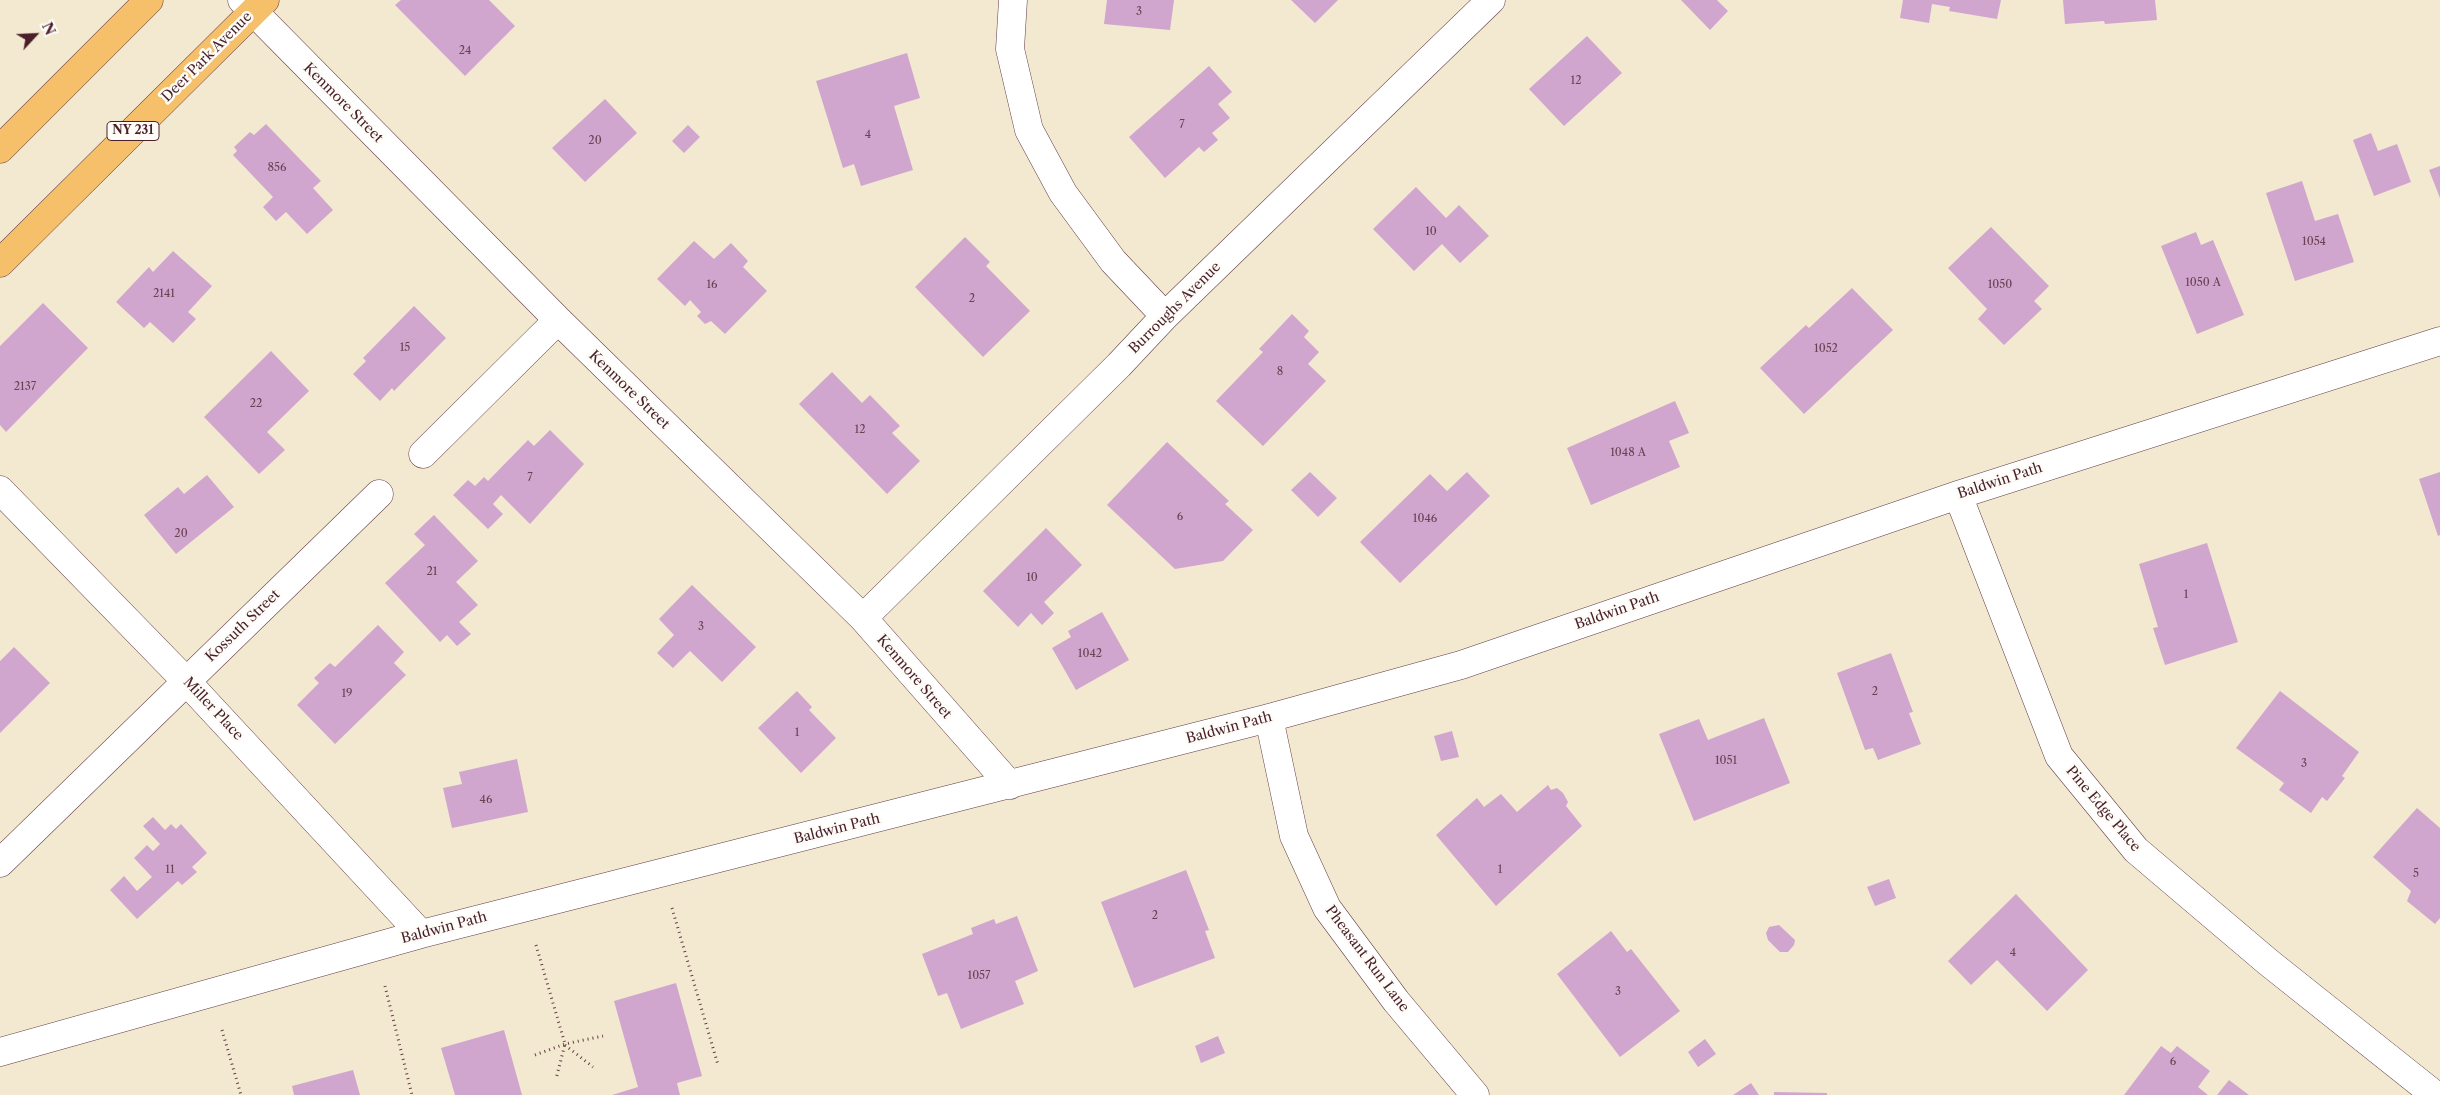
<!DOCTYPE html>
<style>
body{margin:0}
#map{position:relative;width:2440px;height:1095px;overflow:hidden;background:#f2e9d0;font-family:"Libre Caslon Text",serif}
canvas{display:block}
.north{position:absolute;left:10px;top:10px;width:50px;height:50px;-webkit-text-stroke:4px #fdfcf7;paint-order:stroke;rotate:65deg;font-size:14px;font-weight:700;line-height:20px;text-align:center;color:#4a1f2b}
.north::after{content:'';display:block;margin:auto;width:18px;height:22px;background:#4a1f2b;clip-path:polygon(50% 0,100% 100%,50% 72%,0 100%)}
</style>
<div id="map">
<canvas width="2440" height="1095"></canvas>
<div class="north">N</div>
</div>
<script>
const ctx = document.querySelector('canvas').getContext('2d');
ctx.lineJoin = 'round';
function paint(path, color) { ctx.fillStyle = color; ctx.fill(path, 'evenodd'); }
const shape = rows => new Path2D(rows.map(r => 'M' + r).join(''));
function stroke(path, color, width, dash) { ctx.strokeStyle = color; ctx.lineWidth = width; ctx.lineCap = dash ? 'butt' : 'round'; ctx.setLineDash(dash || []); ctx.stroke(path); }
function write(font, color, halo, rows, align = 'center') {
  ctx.font = font + ' "Libre Caslon Text",serif'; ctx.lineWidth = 5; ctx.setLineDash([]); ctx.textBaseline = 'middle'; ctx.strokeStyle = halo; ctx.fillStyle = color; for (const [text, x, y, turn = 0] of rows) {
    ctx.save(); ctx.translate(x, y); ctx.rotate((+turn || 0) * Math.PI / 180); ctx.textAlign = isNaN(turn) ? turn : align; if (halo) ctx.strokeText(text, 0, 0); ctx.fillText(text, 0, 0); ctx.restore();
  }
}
const building = shape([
 [401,0,489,0,515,26,465,76,395,5],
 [1107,0,1174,0,1170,30,1104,24],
 [1291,0,1338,0,1315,23],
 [1681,0,1717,0,1728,11,1710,30],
 [1903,0,2001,0,1997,19,1949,11,1950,7,1932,4,1929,23,1900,18],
 [2063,0,2155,0,2157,20,2105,24,2104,21,2065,24],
 [1587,36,1622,73,1564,126,1529,89],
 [907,53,920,98,894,106,913,170,861,186,854,164,843,168,816,81],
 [1209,66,1232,92,1218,104,1230,118,1212,133,1218,140,1204,152,1199,147,1165,178,1129,137],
 [605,99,637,133,585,182,552,148],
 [266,124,321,181,313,188,333,210,307,234,286,212,276,221,263,207,273,197,233,155,237,151,234,147,250,132,254,135],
 [688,125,700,137,684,153,672,141],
 [2371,133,2378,151,2397,144,2411,182,2374,196,2353,140],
 [2440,166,2440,198,2429,170],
 [2302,181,2315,221,2338,214,2354,262,2295,281,2266,193],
 [1416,187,1446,218,1459,205,1489,236,1460,263,1442,244,1414,271,1373,229],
 [1991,227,2049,286,2034,301,2042,309,2004,345,1978,319,1987,309,1948,268],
 [2196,232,2201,245,2213,240,2244,315,2197,334,2161,246],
 [965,237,990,262,986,266,1030,311,983,357,915,287],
 [694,241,714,259,731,243,748,261,743,267,767,291,725,334,711,321,705,324,697,316,701,312,690,300,685,306,657,279],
 [173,251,212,286,188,312,196,319,173,343,150,322,144,328,116,302,149,267,153,272],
 [1852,288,1893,330,1804,414,1760,368,1806,325,1809,328],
 [43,303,88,348,6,432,0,425,0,346],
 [414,306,446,338,394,391,392,388,380,401,353,374,366,361,363,358],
 [1292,314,1309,331,1304,337,1319,352,1308,364,1326,381,1263,446,1216,401,1263,352,1259,349],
 [271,351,309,391,267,432,285,450,259,474,204,417],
 [832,372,862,403,870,395,900,426,892,433,920,461,887,494,799,404],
 [1675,401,1689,433,1669,441,1680,467,1591,505,1567,448],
 [550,430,584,464,530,524,501,495,493,504,503,514,488,529,453,495,468,480,475,486,484,477,488,481,528,440,534,446],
 [1167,442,1229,501,1225,504,1253,530,1223,561,1175,569,1107,505],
 [1310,472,1337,498,1318,517,1291,490],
 [1467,472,1490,496,1400,583,1360,542,1430,474,1447,491],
 [2440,472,2440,535,2438,536,2419,479],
 [207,475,234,507,176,554,144,515,178,487,184,494],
 [434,515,478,561,456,582,478,605,459,622,471,634,457,646,447,635,440,642,385,583,425,545,414,534],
 [1046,528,1082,565,1044,602,1054,613,1042,625,1031,613,1018,627,983,591],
 [2207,543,2238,642,2165,665,2153,628,2158,627,2139,564],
 [692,585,756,647,722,682,690,651,673,668,657,653,674,635,659,619],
 [1102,612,1129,660,1076,690,1052,648,1071,637,1068,631],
 [378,625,404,652,394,663,406,675,335,744,297,705,319,683,314,678,330,663,335,667],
 [14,647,50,683,0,733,0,661],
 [1891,653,1913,712,1909,713,1921,744,1878,760,1873,748,1865,750,1837,673],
 [797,691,812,707,809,710,836,738,801,773,758,728],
 [2280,691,2359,752,2342,776,2345,778,2327,801,2322,797,2311,813,2279,790,2284,783,2236,748],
 [1764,718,1790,783,1694,821,1659,734,1699,719,1708,740],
 [1452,731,1459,757,1441,761,1434,736],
 [517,759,528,812,452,828,443,788,462,784,459,772],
 [1548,785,1551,790,1557,788,1563,793,1568,802,1566,806,1582,826,1496,906,1436,835,1477,798,1484,807,1501,794,1517,812],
 [2417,808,2440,828,2440,918,2435,924,2407,901,2411,891,2373,857],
 [153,817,165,830,171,824,176,829,181,824,207,853,192,867,197,872,182,885,178,881,137,919,110,890,124,876,137,891,152,877,134,858,147,845,153,851,160,844,143,826],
 [1186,870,1209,930,1205,931,1215,958,1134,988,1101,902],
 [1889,879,1896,898,1875,906,1867,887],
 [2016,894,2088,970,2047,1011,1997,960,1971,985,1948,961],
 [1017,916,1038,971,1015,981,1024,1004,961,1029,947,993,938,996,922,954,973,934,971,928,994,919,996,924],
 [1779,925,1795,940,1794,945,1788,952,1780,952,1768,940,1766,933,1769,927],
 [1611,931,1627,952,1631,949,1680,1011,1620,1057,1557,974],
 [676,983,702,1076,677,1083,680,1095,612,1095,638,1087,614,1001],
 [504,1030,522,1095,455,1095,441,1048],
 [1218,1036,1225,1053,1201,1063,1195,1046],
 [1705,1039,1716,1054,1698,1067,1688,1052],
 [2161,1046,2171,1053,2177,1046,2210,1071,2198,1087,2208,1095,2124,1095],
 [353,1070,360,1095,294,1095,292,1086],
 [2229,1080,2249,1095,2217,1095],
 [1751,1083,1759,1095,1733,1095],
 [1774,1092,1827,1093,1827,1095,1774,1095]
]);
const path = shape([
 [672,908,718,1065],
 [536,945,565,1044,556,1079],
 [385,986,412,1095],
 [222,1030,241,1095],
 [565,1045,593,1067],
 [535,1055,565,1044,603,1036]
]);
const minor = shape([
 [242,0,558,320,863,618,1010,785],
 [1013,0,1010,49,1029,130,1063,193,1113,261,1165,316],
 [423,454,558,320],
 [0,490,186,681,421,934],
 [1958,495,2059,756,2136,850,2268,962,2435,1095],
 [863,618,1119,365,1165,316,1491,0],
 [1269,718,1294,836,1327,908,1396,1001,1475,1095],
 [0,863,379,494],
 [0,1052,421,934,1269,718,1461,665,1958,495,2440,341]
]);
const major = shape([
 [0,149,149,0],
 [0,263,265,0]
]);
const numberNames = [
 ["3",1139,12],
 ["24",465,51],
 ["12",1576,81],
 ["7",1182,125],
 ["4",868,135],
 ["20",595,141],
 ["856",277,168],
 ["10",1431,232],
 ["1054",2314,242],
 ["1050 A",2203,283],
 ["16",712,285],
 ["1050",2000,285],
 ["2141",164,294],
 ["2",972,299],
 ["15",405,348],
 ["1052",1826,349],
 ["8",1280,372],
 ["2137",25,387],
 ["22",256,404],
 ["12",860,430],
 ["1048 A",1628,453],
 ["7",530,478],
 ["6",1180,517],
 ["1046",1425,519],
 ["20",181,534],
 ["21",432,572],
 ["10",1032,578],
 ["1",2186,595],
 ["3",701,627],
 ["1042",1090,654],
 ["2",1875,692],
 ["19",347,694],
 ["1",797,733],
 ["1051",1726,761],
 ["3",2304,764],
 ["46",486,800],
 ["11",170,870],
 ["1",1500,870],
 ["5",2416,874],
 ["2",1155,916],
 ["4",2013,953],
 ["1057",979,976],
 ["3",1618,992],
 ["6",2173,1062]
];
const shields = [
 [133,131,52]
];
const shieldNames = [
 ["NY 231",133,131]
];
const streetNames = [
 ["Deer Park Avenue",207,57,-45],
 ["Kenmore Street",343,103,45],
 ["Burroughs Avenue",1175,308,-45],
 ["Kenmore Street",629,390,44],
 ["Baldwin Path",2000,481,-18],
 ["Baldwin Path",1617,611,-19],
 ["Kossuth Street",243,626,-44],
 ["Kenmore Street",914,677,49],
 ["Miller Place",213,709,47],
 ["Baldwin Path",1229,728,-15],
 ["Pine Edge Place",2103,809,50],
 ["Baldwin Path",837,829,-14],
 ["Baldwin Path",444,928,-15],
 ["Pheasant Run Lane",1367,959,53]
];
paint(building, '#d0a6ce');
stroke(minor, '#633d44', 29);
stroke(major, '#633d44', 29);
stroke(path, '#633d44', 3, [1, 4]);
stroke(minor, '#fff', 28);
stroke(major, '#f6c06b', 28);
write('11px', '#6c4154', null, numberNames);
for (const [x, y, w] of shields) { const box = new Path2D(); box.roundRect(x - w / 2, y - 9.5, w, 19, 4); ctx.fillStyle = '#fdfcf7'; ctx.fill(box); stroke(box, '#4a1f2b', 1); }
write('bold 12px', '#4a1f2b', null, shieldNames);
write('14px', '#4a1f2b', '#fdfcf7', streetNames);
</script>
